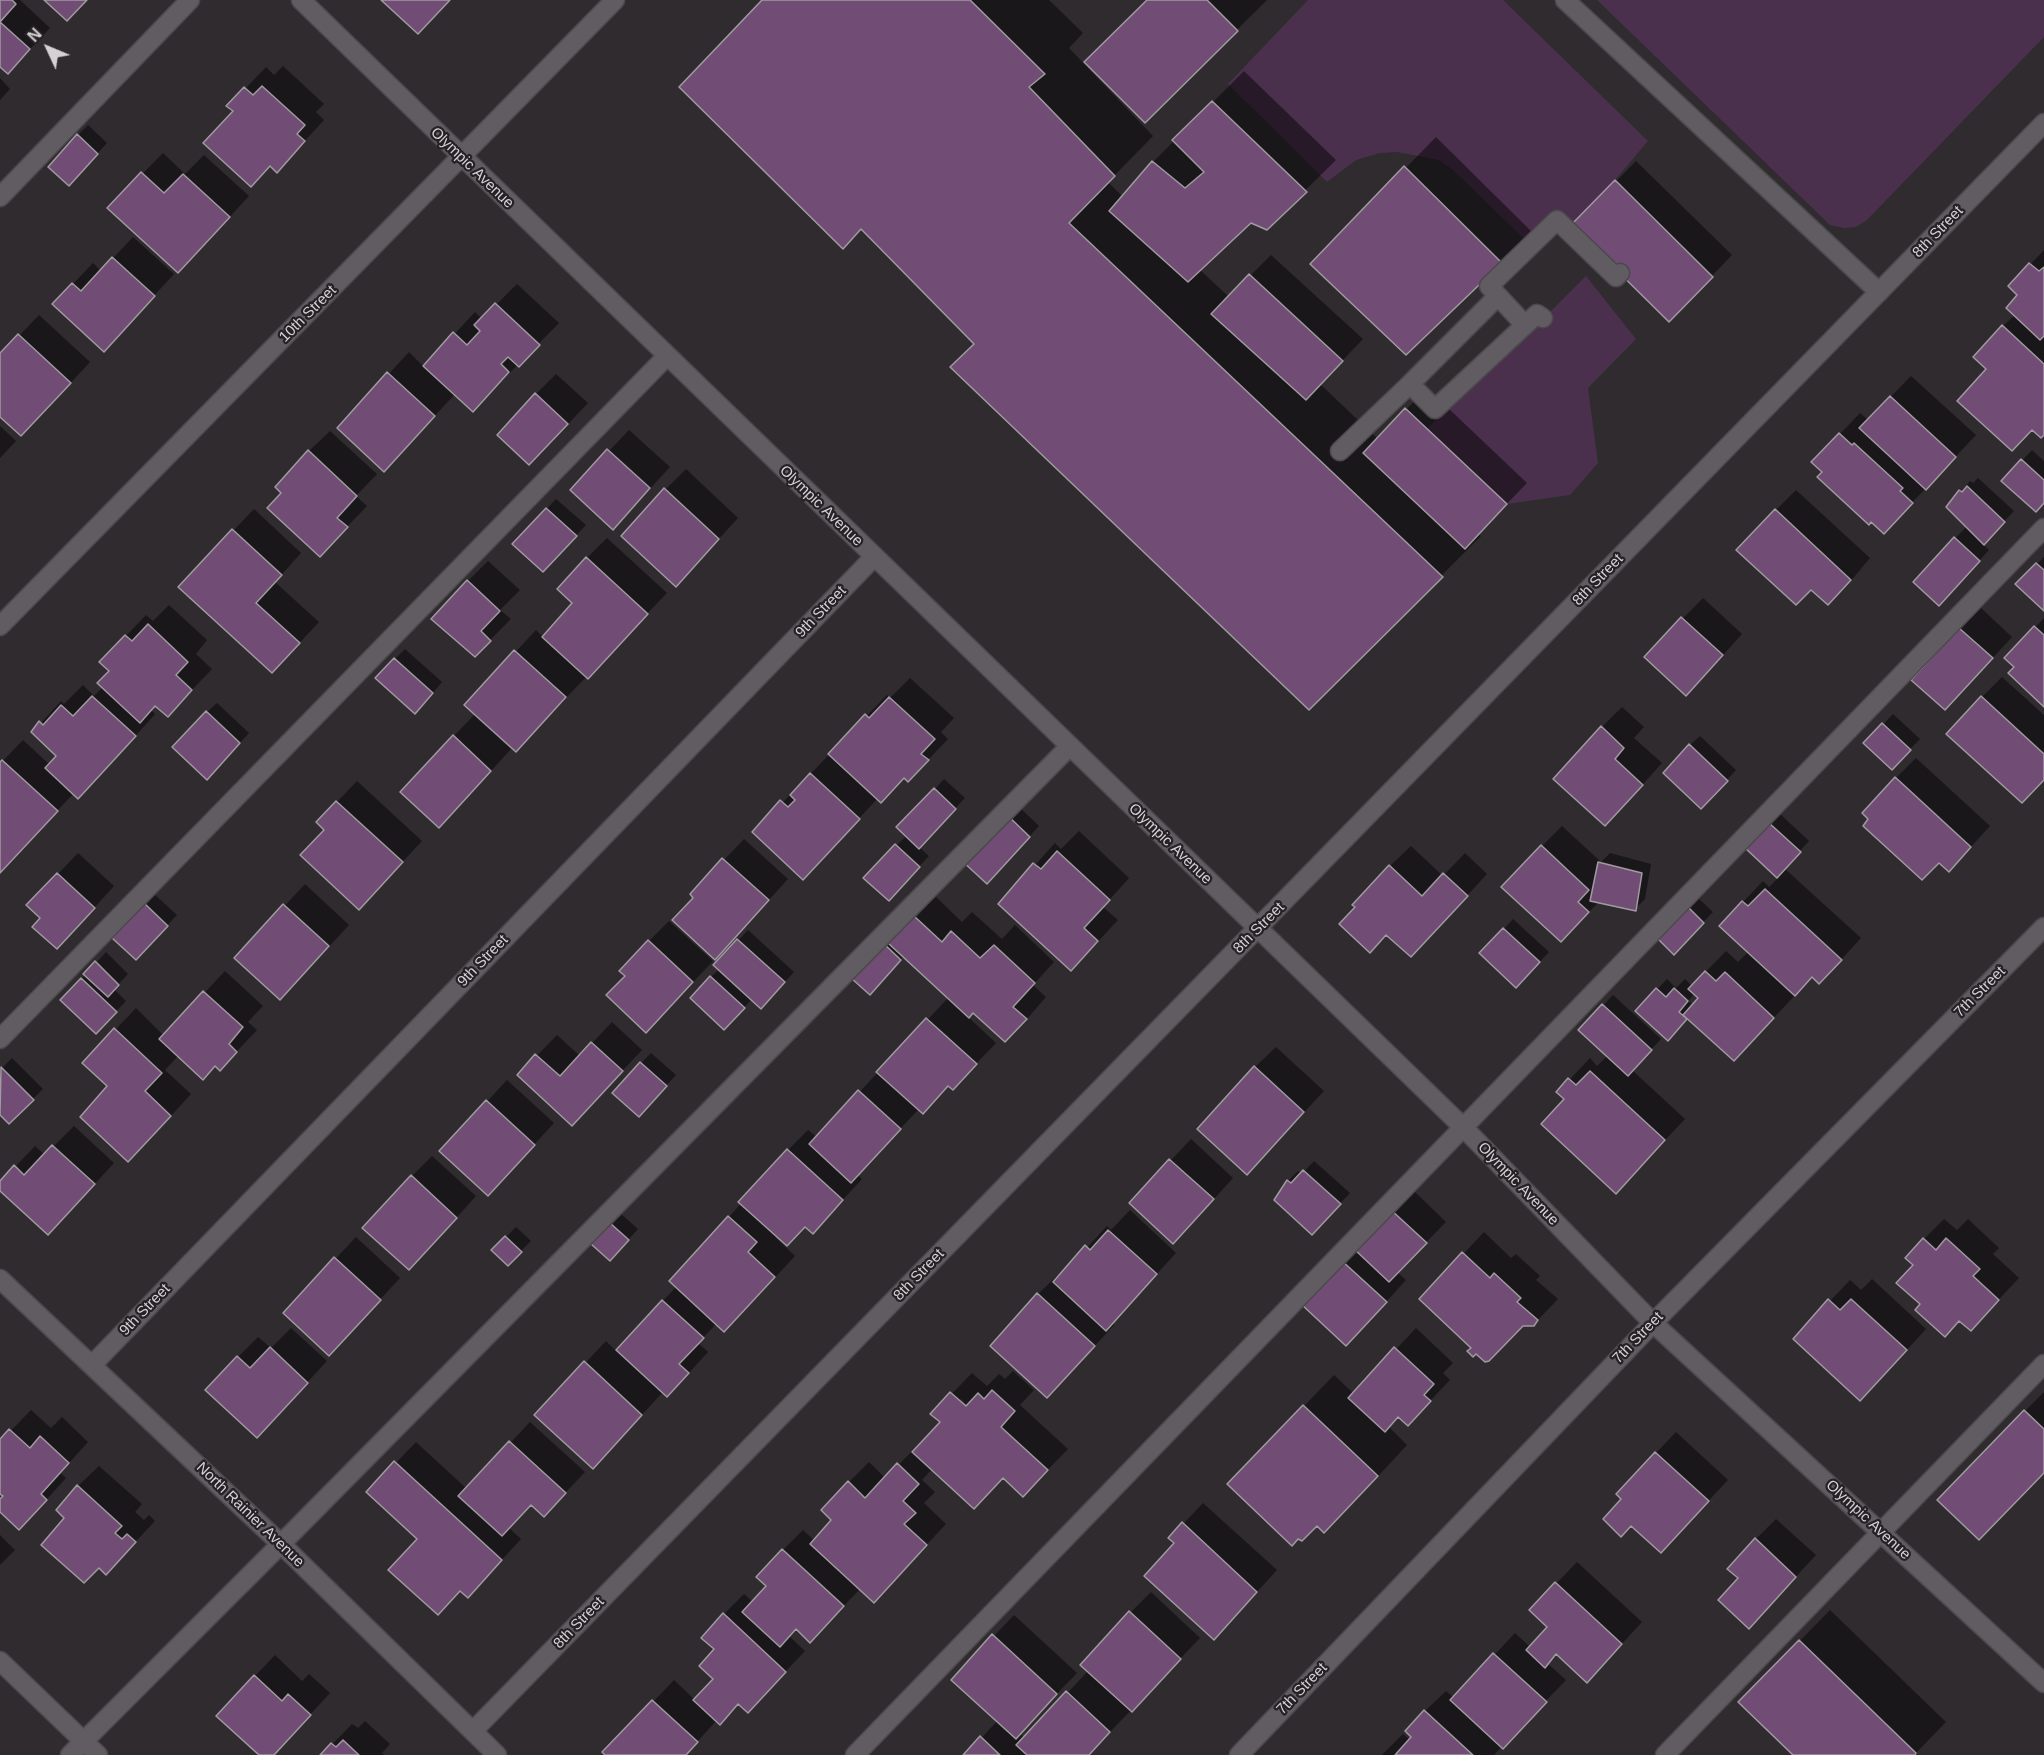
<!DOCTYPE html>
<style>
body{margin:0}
#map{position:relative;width:2044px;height:1755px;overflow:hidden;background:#2f2b2f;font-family:Arial,sans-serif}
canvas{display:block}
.north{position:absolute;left:18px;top:18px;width:60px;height:60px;-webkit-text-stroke:4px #252125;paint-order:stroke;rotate:314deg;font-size:16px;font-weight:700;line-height:24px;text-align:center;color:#d4d2d4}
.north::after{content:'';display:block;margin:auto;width:21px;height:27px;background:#d4d2d4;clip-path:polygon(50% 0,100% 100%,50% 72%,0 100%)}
</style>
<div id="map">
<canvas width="2044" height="1755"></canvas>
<div class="north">N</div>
</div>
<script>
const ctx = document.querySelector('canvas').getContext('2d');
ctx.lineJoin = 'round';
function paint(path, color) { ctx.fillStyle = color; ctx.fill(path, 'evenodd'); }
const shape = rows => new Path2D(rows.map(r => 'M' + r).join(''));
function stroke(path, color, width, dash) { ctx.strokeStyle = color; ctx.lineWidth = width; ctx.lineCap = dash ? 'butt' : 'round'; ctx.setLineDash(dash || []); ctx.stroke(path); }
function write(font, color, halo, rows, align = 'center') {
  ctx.font = font + ' Arial,sans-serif'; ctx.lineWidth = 4.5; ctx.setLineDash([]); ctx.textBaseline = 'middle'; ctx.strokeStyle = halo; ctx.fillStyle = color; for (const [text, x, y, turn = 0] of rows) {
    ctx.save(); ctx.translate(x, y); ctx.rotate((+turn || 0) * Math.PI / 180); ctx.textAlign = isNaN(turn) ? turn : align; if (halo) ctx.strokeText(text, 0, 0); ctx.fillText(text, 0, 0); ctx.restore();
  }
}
const green = shape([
 [1308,0,1503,0,1648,141,1615,180,1571,225,1525,240,1453,170,1439,160,1397,152,1380,153,1356,160,1327,182,1228,84],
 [1597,0,2044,0,2044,37,1867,220,1856,227,1844,228,1830,225],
 [1586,276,1636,339,1588,388,1598,463,1570,495,1507,504,1427,429,1505,350,1537,325]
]);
const shadow = shape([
 [0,0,20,0,50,28,8,72,0,65],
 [764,0,1049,0,1083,33,1069,48,1153,136,1108,182,1123,197,1153,162,1244,71,1336,160,1267,228,1250,221,1199,269,1229,297,1271,255,1363,339,1320,384,1378,439,1427,388,1527,483,1478,534,1481,536,1309,708,976,343,862,228,843,247],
 [1148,0,1267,0,1145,121],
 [283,66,324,104,316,112,324,120,277,171,271,165,251,185,235,111,229,106,266,67,274,75],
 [0,78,10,89,0,100],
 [88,125,107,143,79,174,78,135],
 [1436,137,1531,231,1406,353,1312,264],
 [163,153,185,174,204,155,249,196,198,251,109,208],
 [1636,161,1732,255,1690,299,1573,225],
 [133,237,174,274,104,350,73,284,93,263,101,271],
 [2044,250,2044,433,1988,369,2003,326,2015,315,2019,295,2010,286],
 [517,284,559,323,473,410,455,394,404,449,339,428,409,352,424,367,475,312,482,319],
 [39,315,90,362,42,414,0,415,0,356],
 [556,374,588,403,550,443,536,394],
 [1911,376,1976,435,1904,511,1840,434,1860,413,1868,420],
 [0,426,16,441,0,458],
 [629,430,670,467,633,507,572,490],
 [330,431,377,474,356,496,367,506,340,534,284,493,309,451],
 [2032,450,2044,461,2044,502,2003,481],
 [686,469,738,518,696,564,665,490],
 [1978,478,2014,511,1982,544,1989,550,1949,594,1915,582,1966,527,1948,507,1970,481,1973,483],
 [1796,490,1870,558,1849,583,1776,510],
 [556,499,586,525,553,560,514,544],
 [254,509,301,553,275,582,319,622,292,651,180,587],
 [607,538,667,593,536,729,481,718,479,720,511,749,459,806,454,736,476,713,466,705,536,630,544,638,574,603,587,558],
 [2044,557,2044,609,2018,584],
 [488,561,520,590,500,610,511,619,475,655,468,581],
 [1703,598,1742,634,1707,673,1646,656],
 [169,605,207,640,196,654,212,669,188,694,156,704,151,710,155,714,99,777,78,797,74,793,0,871,0,764,23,740,50,765,58,756,33,732,61,701,64,704,83,685,94,696,103,687,126,636,146,615,153,621],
 [1981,608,2012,637,1965,688,1913,679],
 [2044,618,2044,704,2017,667,2007,658],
 [405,649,442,682,425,702,395,659],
 [2002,677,2044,715,2044,779,1982,697],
 [910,678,954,718,941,732,948,739,928,760,878,798,823,857,754,832,887,695,890,698],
 [217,703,249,733,217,768,207,712],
 [1622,707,1644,727,1634,738,1662,763,1625,804,1602,727],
 [1893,714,1920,739,1892,768,1866,743],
 [1700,736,1736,770,1711,797,1690,745],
 [1916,758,1990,826,1969,849,1896,778],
 [944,779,965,798,919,847,929,856,898,889,865,878,907,835,935,789],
 [357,781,422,841,379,887,337,802],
 [1016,804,1039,826,987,882],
 [1779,813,1809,841,1784,868,1861,938,1839,962,1813,976,1754,1039,1688,1017,1677,1029,1637,1011,1667,979,1676,988,1685,979,1692,986,1726,951,1738,962,1748,952,1743,902,1763,881,1769,887,1779,877,1746,847],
 [1695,993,1700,998,1693,1005,1688,1001],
 [1562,826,1601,862,1610,853,1651,864,1645,899,1635,909,1599,902,1561,940,1542,846],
 [1079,831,1129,878,1103,907,1118,920,1091,949,1000,904,1055,843,1061,849],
 [744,839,788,879,735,937,692,894],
 [1411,846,1443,876,1465,853,1487,874,1431,935,1387,934,1390,866],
 [78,853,114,886,77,927,43,917,58,874],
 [305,884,349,925,300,978,236,958],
 [154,894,177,915,146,948,144,904],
 [935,896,962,922,972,912,1002,939,1015,925,1054,962,1033,985,1046,997,1026,1020,973,1011,968,1017,996,1043,973,1067,949,1085,923,1112,919,1109,857,1174,862,1179,813,1232,806,1226,777,1235,775,1237,795,1256,745,1310,717,1323,698,1343,708,1352,687,1375,663,1392,613,1446,536,1415,606,1341,616,1351,677,1286,729,1217,788,1150,808,1130,817,1137,949,997,904,956,880,983,853,978,894,934,896,937],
 [1699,899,1713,912,1674,952,1659,938],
 [1513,919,1549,952,1526,976,1504,929],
 [669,921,713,961,667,1010,649,941],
 [748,930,794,972,771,997,752,999,734,1018,711,977,720,968,716,964],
 [106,952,128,974,114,989,126,1001,96,1032,62,1000],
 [225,971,263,1006,248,1022,257,1030,220,1069,216,1065,179,1055,165,1070,191,1094,149,1140,109,1086,84,1063,136,1008,164,1036],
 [1613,995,1661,1039,1632,1070,1685,1119,1616,1192,1566,1099,1558,1092,1590,1058,1597,1066,1608,1055,1580,1030],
 [612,1022,642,1050,592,1103,519,1074,557,1035,580,1056],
 [1276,1047,1324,1091,1247,1173,1255,1067],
 [651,1053,676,1075,648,1105,641,1063],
 [12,1058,43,1089,9,1122,0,1113,0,1070],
 [507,1080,554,1123,508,1173,441,1151],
 [74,1126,114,1163,68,1213,0,1189,0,1183,35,1146,45,1155],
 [1191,1139,1233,1178,1194,1221,1131,1203],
 [432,1156,476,1196,429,1248,412,1176],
 [1314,1161,1350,1193,1322,1223,1288,1181,1298,1171,1302,1174],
 [1412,1189,1446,1222,1397,1272,1406,1280,1367,1323,1342,1261],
 [1130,1210,1176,1253,1112,1323,1114,1325,1067,1376,1038,1294,1059,1274,1061,1276,1107,1226,1111,1230],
 [621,1214,638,1229,620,1249,594,1243],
 [1944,1219,1957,1230,1968,1219,1999,1248,1993,1254,2019,1278,1971,1329,1960,1319,1922,1304,1924,1239],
 [516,1227,531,1241,508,1264,493,1250],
 [1484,1232,1511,1258,1516,1254,1540,1276,1536,1280,1558,1299,1533,1325,1523,1325,1473,1347,1421,1299],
 [356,1237,400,1278,349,1333,285,1313],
 [1872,1279,1926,1329,1881,1378,1795,1338,1850,1280,1861,1290],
 [291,1328,327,1361,277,1415,238,1357,258,1337,271,1348],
 [1416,1328,1453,1363,1443,1373,1450,1380,1428,1403,1399,1416,1388,1426,1407,1445,1355,1501,1317,1524,1229,1484,1334,1375,1354,1394],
 [1013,1371,1034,1390,1020,1405,1068,1449,1023,1495,1003,1477,932,1469,922,1480,935,1492,924,1503,946,1524,874,1601,860,1589,810,1641,796,1628,789,1636,805,1651,748,1711,739,1703,720,1722,717,1720,685,1755,608,1755,605,1752,674,1680,695,1700,715,1679,716,1649,724,1614,744,1594,753,1602,768,1586,783,1550,803,1530,815,1541,833,1520,849,1482,869,1462,885,1478,942,1422,932,1414,972,1373,987,1386,999,1374,1005,1379],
 [961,1399,972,1410,958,1402],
 [2044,1392,2044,1471,1939,1500,2025,1411],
 [31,1410,51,1428,62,1417,88,1442,60,1473,66,1478,39,1508,0,1510,0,1501,5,1496,0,1492,0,1442],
 [530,1422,585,1472,564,1494,532,1504,509,1528,521,1539,488,1575,419,1539,368,1492,416,1442,467,1489],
 [1676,1432,1728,1480,1681,1530,1618,1493],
 [99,1466,142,1504,135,1512,144,1520,149,1515,155,1521,106,1573,67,1518,78,1486],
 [1203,1503,1277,1570,1234,1617,1170,1538],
 [1776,1519,1816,1555,1749,1627,1756,1539],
 [0,1535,15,1550,0,1565],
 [1577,1562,1642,1622,1607,1660,1557,1653,1547,1663,1566,1680,1494,1755,1382,1755,1403,1734,1410,1740,1413,1737,1407,1731,1425,1711,1446,1691,1454,1698,1515,1633,1530,1647,1549,1627,1531,1610],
 [1151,1592,1200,1638,1088,1755,966,1755,998,1720,994,1636,1014,1615,1077,1673,1019,1733,1025,1738,1089,1670,1130,1613],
 [1830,1610,1946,1722,1914,1755,1795,1755,1740,1702],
 [275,1655,302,1681,309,1674,330,1693,273,1755,261,1755,255,1676],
 [365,1721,390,1744,382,1753,384,1755,322,1755,352,1724,358,1728]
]);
const building = shape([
 [0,0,12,0,16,4,0,22,30,49,8,74,0,67,0,0],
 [44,0,87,0,67,21,44,0],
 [381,0,450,0,418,34,381,0],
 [762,0,970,0,1045,74,1029,87,1115,176,1069,223,1443,577,1309,710,950,367,974,344,861,229,843,249,679,87,762,0],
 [1147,0,1207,0,1238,31,1145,123,1084,62,1147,0],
 [262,86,305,125,297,134,305,141,277,173,270,166,251,187,203,143,233,111,226,106,244,87,253,95,262,86],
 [1212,101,1307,192,1267,230,1251,223,1188,282,1109,211,1152,161,1185,188,1204,172,1172,140,1212,101],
 [77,134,98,154,69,186,48,167,77,134],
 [1404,166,1502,263,1406,355,1310,264,1404,166],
 [141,172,164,193,183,174,230,217,178,273,107,208,141,172],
 [1615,180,1713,277,1669,322,1571,225,1615,180],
 [112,257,155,296,104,352,52,304,72,283,81,291,112,257],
 [2029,263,2039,271,2044,267,2044,336,2040,340,2006,308,2017,295,2008,286,2029,263],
 [1249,274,1343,361,1306,400,1211,314,1249,274],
 [495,303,540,345,519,367,508,357,501,364,509,372,473,412,423,366,453,332,467,345,480,331,474,325,495,303],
 [2002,325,2044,364,2044,435,2041,438,2032,430,2012,451,1957,401,1986,369,1973,357,2002,325],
 [18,334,71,383,21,436,0,417,0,353,18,334],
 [387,372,435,416,384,472,337,428,387,372],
 [535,393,568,424,529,465,497,435,535,393],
 [1890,396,1956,457,1926,490,1859,428,1890,396],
 [1405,408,1507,504,1465,549,1363,453,1405,408],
 [1839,433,1852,445,1854,443,1903,488,1900,491,1913,503,1884,534,1871,522,1869,525,1817,477,1822,472,1811,462,1839,433],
 [607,449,650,488,613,530,570,490,607,449],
 [308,450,357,496,337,518,348,527,320,557,267,508,281,493,275,487,308,450],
 [2021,459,2044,480,2044,503,2036,512,2001,481,2021,459],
 [1967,486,2005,522,1984,545,1946,507,1959,490,1962,492,1967,486],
 [664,488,719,539,676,587,621,536,664,488],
 [546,508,577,536,543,572,512,544,546,508],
 [1775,509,1851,580,1828,605,1811,590,1796,605,1736,550,1775,509],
 [232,529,282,575,256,603,300,643,272,673,178,587,232,529],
 [1954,537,1980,561,1939,606,1913,582,1954,537],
 [586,557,648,614,588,679,542,637,572,603,557,589,586,557],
 [2036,563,2044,570,2044,611,2015,584,2036,563],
 [467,580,500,611,481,631,491,641,475,657,431,619,467,580],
 [1681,617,1723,655,1686,696,1644,657,1681,617],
 [148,624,188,662,176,675,192,690,168,717,155,706,140,723,97,683,109,671,99,662,125,635,132,641,148,624],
 [2034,626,2044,635,2044,707,2008,673,2014,667,2004,658,2034,626],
 [1959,628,1993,658,1945,710,1911,680,1959,628],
 [514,650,566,697,516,752,464,705,514,650],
 [394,658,433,693,415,714,375,678,394,658],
 [92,696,136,736,78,799,45,768,56,756,31,732,39,721,43,725,61,705,73,716,92,696],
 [1981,696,2044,754,2044,780,2022,803,1946,734,1981,696],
 [889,697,935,739,921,754,929,760,908,782,904,778,881,803,828,754,865,714,869,718,889,697],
 [206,711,240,743,207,780,172,747,206,711],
 [1882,723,1911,750,1892,770,1863,743,1882,723],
 [1601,726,1624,748,1615,759,1643,785,1605,826,1553,779,1601,726],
 [453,735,491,771,439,828,400,792,453,735],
 [1689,744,1728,781,1701,809,1663,773,1689,744],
 [2,760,58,811,0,873,0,762,2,760],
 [810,773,860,819,803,880,752,832,780,800,788,807,795,800,790,795,810,773],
 [1895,777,1971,847,1949,872,1939,863,1922,880,1863,826,1868,819,1862,813,1895,777],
 [934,788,956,809,919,849,896,827,934,788],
 [336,801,403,862,359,910,300,855,324,830,316,822,336,801],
 [1005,813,1030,837,987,884,961,860,1005,813],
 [1768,822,1801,852,1777,878,1744,847,1768,822],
 [895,844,920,867,889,901,863,878,895,844],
 [1541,845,1589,890,1578,902,1589,912,1561,942,1501,887,1541,845],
 [1057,851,1110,900,1084,928,1098,941,1071,971,998,904,1033,863,1041,869,1057,851],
 [722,858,769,900,715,960,672,920,693,898,690,894,722,858],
 [1598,862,1642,873,1636,911,1590,901,1598,862],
 [1389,865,1422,896,1443,873,1468,896,1411,957,1386,935,1370,953,1339,924,1355,907,1352,905,1389,865],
 [57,873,95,908,57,949,32,927,40,918,26,905,57,873],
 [1765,889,1842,960,1819,984,1812,977,1795,996,1719,926,1742,901,1748,906,1765,889],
 [143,902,168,926,136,960,112,938,143,902],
 [283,904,329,946,280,1000,234,958,283,904],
 [1688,907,1704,923,1674,955,1657,938,1688,907],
 [914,916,942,942,951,931,980,958,994,945,1035,983,1013,1007,1027,1019,1005,1042,973,1013,969,1018,888,943,914,916],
 [1503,928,1540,962,1516,988,1479,953,1503,928],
 [737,939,785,982,761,1009,713,965,737,939],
 [648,940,693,982,646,1033,606,995,625,976,619,971,648,940],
 [883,943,901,960,870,995,851,978,883,943],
 [95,961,119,985,108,997,83,974,95,961],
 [1705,971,1716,981,1725,972,1774,1018,1734,1061,1683,1015,1698,998,1688,989,1705,971],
 [710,976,745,1008,724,1030,690,998,710,976],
 [81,978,117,1012,96,1034,60,1000,81,978],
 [1656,988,1666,997,1674,988,1688,1001,1679,1012,1687,1019,1668,1041,1635,1011,1656,988],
 [203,991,243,1027,229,1044,237,1052,220,1071,215,1066,203,1080,159,1039,203,991],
 [1602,1004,1652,1050,1628,1076,1578,1030,1602,1004],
 [926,1018,977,1064,953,1090,948,1086,923,1114,876,1072,926,1018],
 [114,1028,162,1073,145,1091,171,1116,128,1162,80,1117,107,1086,82,1063,114,1028],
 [591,1042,623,1071,572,1126,517,1075,535,1054,560,1076,591,1042],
 [640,1062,667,1086,639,1117,612,1093,640,1062],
 [1254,1066,1304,1112,1247,1175,1197,1129,1254,1066],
 [1,1067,34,1100,9,1124,0,1115,1,1067],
 [1590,1071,1665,1140,1616,1194,1541,1124,1564,1099,1556,1092,1568,1078,1576,1085,1590,1071],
 [858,1090,901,1129,851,1183,809,1144,858,1090],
 [486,1100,535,1145,488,1196,439,1151,486,1100],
 [52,1145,95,1184,48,1235,0,1191,0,1181,14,1165,24,1175,52,1145],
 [787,1149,843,1200,813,1234,805,1227,787,1246,738,1202,787,1149],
 [1169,1159,1214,1199,1173,1244,1129,1203,1169,1159],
 [1303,1170,1341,1204,1312,1235,1274,1200,1287,1180,1291,1183,1303,1170],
 [411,1175,457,1218,409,1270,362,1228,411,1175],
 [1390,1209,1427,1243,1389,1282,1353,1248,1390,1209],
 [728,1216,757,1242,748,1252,775,1277,724,1332,669,1281,728,1216],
 [610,1223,629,1240,610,1261,591,1244,610,1223],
 [1108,1230,1157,1274,1106,1331,1053,1282,1085,1245,1090,1250,1108,1230],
 [505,1236,522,1252,508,1266,491,1250,505,1236],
 [1923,1238,1936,1250,1946,1238,1980,1269,1973,1276,1999,1300,1971,1331,1959,1321,1945,1337,1915,1310,1920,1304,1896,1283,1913,1265,1905,1258,1923,1238],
 [1462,1252,1490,1278,1494,1273,1521,1298,1517,1302,1538,1320,1534,1326,1523,1326,1489,1361,1485,1362,1476,1354,1473,1357,1467,1351,1471,1348,1419,1299,1462,1252],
 [334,1257,381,1300,329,1356,283,1313,334,1257],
 [1341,1260,1387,1302,1346,1346,1301,1304,1341,1260],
 [1037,1293,1095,1346,1047,1398,990,1346,1037,1293],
 [1828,1299,1840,1310,1851,1299,1907,1350,1860,1401,1793,1339,1828,1299],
 [662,1300,704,1338,679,1364,689,1373,667,1397,616,1350,662,1300],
 [270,1347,308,1383,257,1438,205,1390,237,1356,250,1368,270,1347],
 [1394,1347,1434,1384,1424,1395,1431,1401,1408,1426,1398,1417,1385,1432,1348,1398,1394,1347],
 [584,1361,642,1415,593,1469,534,1415,584,1361],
 [992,1390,1015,1411,1001,1427,1048,1470,1023,1497,1003,1478,974,1509,912,1452,940,1422,930,1414,950,1392,966,1406,978,1393,984,1399,992,1390],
 [1303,1405,1378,1476,1324,1533,1317,1526,1302,1541,1298,1539,1292,1546,1227,1484,1303,1405],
 [2024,1410,2044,1429,2044,1473,1979,1540,1937,1500,2024,1410],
 [9,1429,30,1448,40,1436,69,1463,41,1494,47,1500,19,1530,0,1512,0,1499,3,1496,0,1494,0,1439,9,1429],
 [509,1441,566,1493,544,1517,531,1505,502,1536,458,1496,509,1441],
 [1655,1452,1709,1501,1661,1553,1631,1526,1621,1537,1603,1519,1621,1499,1616,1494,1655,1452],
 [394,1461,502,1560,468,1598,460,1591,438,1615,388,1570,417,1539,366,1492,394,1461],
 [897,1463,919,1484,903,1501,916,1513,904,1524,927,1545,874,1603,810,1544,831,1520,821,1510,848,1481,865,1498,897,1463],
 [77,1485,122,1526,115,1533,122,1539,127,1534,136,1542,106,1575,99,1568,84,1583,41,1545,64,1518,56,1510,77,1485],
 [1182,1522,1257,1592,1214,1640,1144,1576,1174,1543,1168,1538,1182,1522],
 [1755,1538,1796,1577,1749,1629,1718,1600,1738,1578,1727,1569,1755,1538],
 [782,1549,844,1606,810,1643,796,1629,780,1647,742,1612,766,1586,756,1577,782,1549],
 [1555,1582,1622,1644,1587,1683,1556,1654,1545,1668,1526,1650,1547,1627,1529,1610,1555,1582],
 [1129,1611,1181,1659,1132,1712,1080,1665,1129,1611],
 [723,1613,786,1672,748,1713,738,1704,720,1725,693,1700,713,1679,699,1666,714,1649,701,1638,723,1613],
 [992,1634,1057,1694,1016,1739,951,1680,992,1634],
 [1799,1640,1916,1753,1915,1755,1793,1755,1738,1702,1799,1640],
 [1493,1653,1547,1702,1503,1749,1450,1700,1493,1653],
 [254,1675,282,1701,288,1694,311,1715,274,1755,259,1755,216,1716,254,1675],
 [1066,1691,1110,1732,1089,1755,1027,1755,1016,1745,1066,1691],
 [652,1700,698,1742,686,1755,605,1755,602,1752,652,1700],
 [1424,1710,1473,1755,1395,1755,1411,1737,1405,1731,1424,1710],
 [980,1736,1000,1755,963,1755,980,1736],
 [343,1740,359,1755,320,1755,331,1743,336,1747,343,1740]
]);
const lane = shape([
 [1565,0,1879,292],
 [0,197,190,0],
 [0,1039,667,356],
 [281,1544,1070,746],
 [0,1661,98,1755],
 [855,1755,2044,528],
 [1665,1755,2044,1364]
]);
const street = shape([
 [301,0,1464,1128,1653,1323,2044,1683],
 [1498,296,1489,286,1557,220,1616,277,1620,273],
 [1410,384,1498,296,1525,325],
 [1340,451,1410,384,1435,409,1537,314,1543,318],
 [0,626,615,0],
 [0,1279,281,1544,497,1755],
 [92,1365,874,557],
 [473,1731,2044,123],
 [70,1755,281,1544],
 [1239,1755,1653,1323,2044,927]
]);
const streetNames = [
 ["Olympic Avenue",472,168,44],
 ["8th Street",1938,232,-46],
 ["10th Street",308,314,-45],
 ["Olympic Avenue",821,506,44],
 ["8th Street",1598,580,-46],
 ["9th Street",821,612,-46],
 ["Olympic Avenue",1170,844,44],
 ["8th Street",1259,928,-45],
 ["9th Street",483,961,-46],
 ["7th Street",1980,992,-45],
 ["Olympic Avenue",1518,1184,46],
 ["8th Street",919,1275,-46],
 ["9th Street",145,1310,-46],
 ["7th Street",1638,1338,-46],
 ["North Rainier Avenue",250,1515,44],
 ["Olympic Avenue",1868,1520,43],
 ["8th Street",579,1623,-46],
 ["7th Street",1302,1689,-46]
];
paint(green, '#4b304e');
paint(shadow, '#0007');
paint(building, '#714d75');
stroke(building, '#a09ba0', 1.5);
stroke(lane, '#4c494c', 21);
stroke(street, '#4c494c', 21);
stroke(lane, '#605c61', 18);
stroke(street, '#605c61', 18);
write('15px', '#d4d2d4', '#252125', streetNames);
</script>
